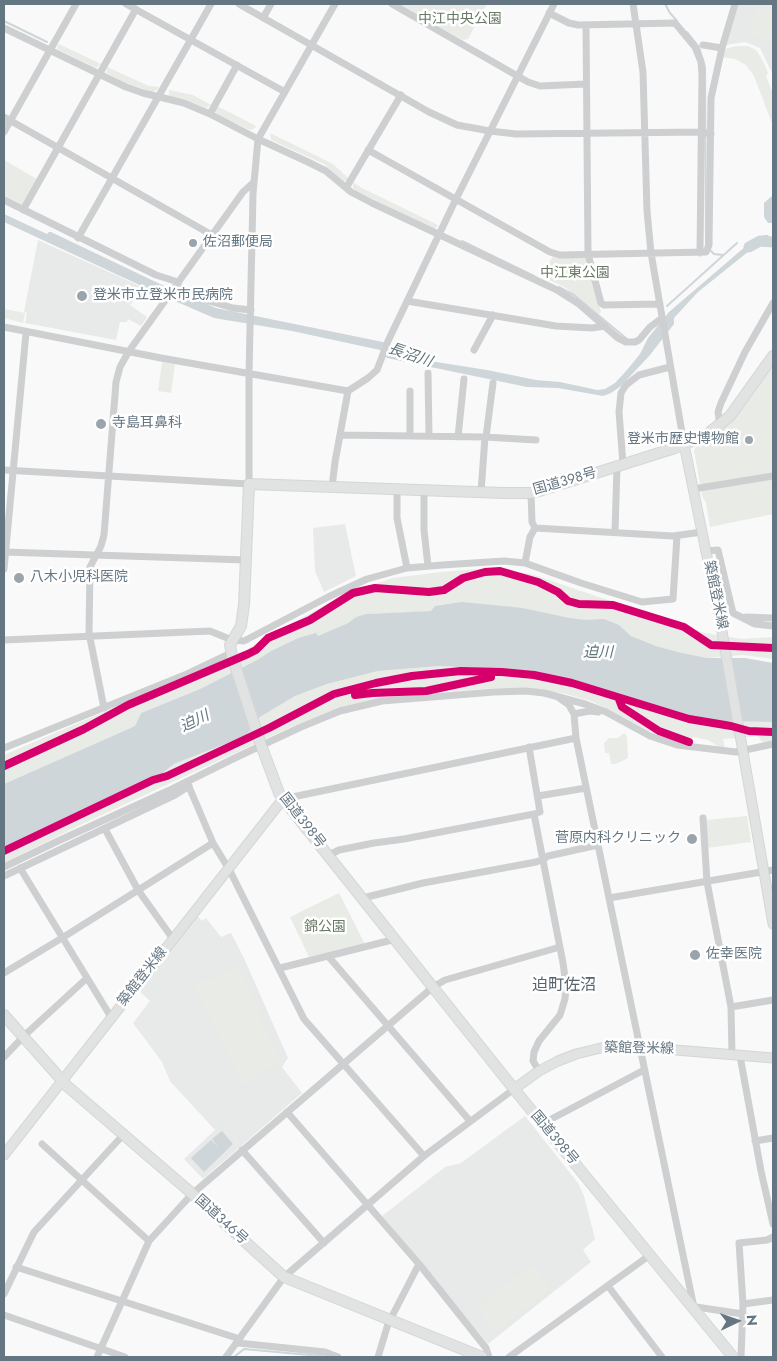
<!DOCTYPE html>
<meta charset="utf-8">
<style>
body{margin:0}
#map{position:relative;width:777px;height:1361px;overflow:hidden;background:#f9f9f9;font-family:Jost,sans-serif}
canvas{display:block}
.frame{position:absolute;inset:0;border:5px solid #657683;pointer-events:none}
.north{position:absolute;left:712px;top:1296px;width:50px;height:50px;-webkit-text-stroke:4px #fff;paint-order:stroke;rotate:87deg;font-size:14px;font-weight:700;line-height:20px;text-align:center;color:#657683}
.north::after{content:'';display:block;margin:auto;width:18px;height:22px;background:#657683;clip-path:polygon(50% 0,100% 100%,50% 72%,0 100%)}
</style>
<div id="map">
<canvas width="777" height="1361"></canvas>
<div class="frame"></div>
<div class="north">N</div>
</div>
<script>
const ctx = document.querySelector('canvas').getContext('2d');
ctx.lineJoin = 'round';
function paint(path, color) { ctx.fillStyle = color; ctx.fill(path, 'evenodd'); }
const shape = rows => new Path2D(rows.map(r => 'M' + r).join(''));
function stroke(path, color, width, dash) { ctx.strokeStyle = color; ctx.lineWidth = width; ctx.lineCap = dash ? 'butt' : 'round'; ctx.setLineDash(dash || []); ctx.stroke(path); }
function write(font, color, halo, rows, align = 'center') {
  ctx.font = font + ' Jost,"Noto Sans JP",sans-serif'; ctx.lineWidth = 5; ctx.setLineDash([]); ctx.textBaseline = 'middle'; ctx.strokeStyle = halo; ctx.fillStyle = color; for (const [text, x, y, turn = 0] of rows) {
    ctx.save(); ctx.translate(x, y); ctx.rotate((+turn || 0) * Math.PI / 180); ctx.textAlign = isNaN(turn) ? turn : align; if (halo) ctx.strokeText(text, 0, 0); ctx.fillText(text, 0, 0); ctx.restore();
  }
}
const built = shape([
 [737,4,773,4,773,75,760,48,745,42,725,45],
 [38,240,142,287,130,305,147,317,141,326,128,319,127,322,120,322,116,340,25,323,27,313,24,312],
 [345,524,356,576,324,592,315,571,313,528],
 [197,915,202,921,206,918,221,937,231,933,244,958,288,1058,282,1067,302,1093,203,1179,184,1159,215,1130,170,1081,162,1062,133,1023,150,1001,138,990],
 [525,1116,578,1183,584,1196,595,1239,583,1250,591,1262,488,1344,382,1216,445,1167,461,1163]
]);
const green = shape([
 [398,4,487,4,468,39,463,40],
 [757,4,773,4,773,42,748,35],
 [58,44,61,45,101,64,96,68,57,49],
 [736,46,748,46,756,50,763,61,768,73,766,76,773,94,773,126,754,76,746,65,735,59,722,57,725,49],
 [107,67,149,86,159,87,157,90,152,92,126,83,107,73],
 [169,90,193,95,211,105,206,108,184,99,169,96],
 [217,106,256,126,255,128,250,130,217,114,215,110],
 [270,133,333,164,348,178,347,180,343,181,324,164,271,140],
 [4,160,37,179,23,205,4,196],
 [353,182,362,188,438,225,437,227,434,229,356,191,353,188],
 [553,256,559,258,585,257,593,280,601,312,599,314,566,288,541,276],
 [4,309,25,313,23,323,4,318],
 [162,362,175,364,171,393,158,391],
 [773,366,773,514,710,527,706,503,702,496,694,450,699,443,712,437,731,421],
 [493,568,531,574,705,633,742,639,773,637,773,659,743,655,707,658,678,652,656,646,631,636,619,625,570,618,523,608,366,614,356,617,348,623,318,636,298,638,271,651,257,660,200,689,141,713,135,726,4,784,4,755,245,651,263,639,333,601,363,588,393,578,440,572],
 [440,666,514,670,581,683,610,694,718,721,773,722,773,741,763,743,758,736,723,739,725,748,719,747,708,740,693,737,689,744,684,743,653,733,591,701,566,694,539,690,497,688,390,695,329,712,291,727,78,826,4,863,4,850,81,811,160,775,174,764,246,736,260,717,295,696,327,684,378,671],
 [624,733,627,737,628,758,616,764,611,764,609,753,605,753,604,743,609,738,618,738],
 [747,816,751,842,707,848,706,820],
 [339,893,365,944,309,957,290,917],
 [238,966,281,1061,242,1085,194,986],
 [532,1264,551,1288,495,1332,476,1308]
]);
const water = shape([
 [773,195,773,223,768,223,764,217,764,203],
 [4,214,47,234,49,232,51,232,158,283,216,308,383,342,408,355,430,361,487,370,536,380,560,382,597,390,605,389,615,383,627,370,640,354,648,338,669,312,746,246,764,235,769,235,698,292,674,318,674,324,650,355,621,386,611,393,603,396,558,388,527,387,387,358,380,350,292,331,214,318,161,295,4,222],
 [462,602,523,608,570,618,586,620,604,619,619,625,631,636,656,646,678,652,707,658,745,658,773,663,773,722,718,721,691,717,631,701,581,683,514,670,440,666,378,671,327,684,295,696,260,717,246,736,174,764,160,775,81,811,4,850,4,784,135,726,141,713,200,689,257,660,271,651,298,638,316,633,318,636,348,623,356,617,366,614,431,611,435,606],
 [222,1131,233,1144,204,1172,191,1158,211,1140,219,1148,212,1139]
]);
const stream = shape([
 [665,4,670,13,677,21],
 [4,21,47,42],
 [687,32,699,47,705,67,706,245,707,246],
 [462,241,534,276],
 [710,250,714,254,723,255],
 [559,287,574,295,627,339],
 [667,306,737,243],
 [234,1357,244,1349,331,1357]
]);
const river = shape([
 [749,247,760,241,773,242]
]);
const minor = shape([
 [126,4,285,92],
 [239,4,429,112,457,125,490,131,516,134,702,132,711,134],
 [392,4,528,82,540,86,586,84],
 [633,4,643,72,647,211,651,253,684,444],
 [549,13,569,23,578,25,675,23,695,47,701,62,702,75,700,253],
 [263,18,271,4],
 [586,25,588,254,601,303,604,305,660,304],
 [4,28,126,87,143,93,184,103,210,114,258,139,308,162,326,171,351,192,372,203,557,290,579,304,618,338,626,342,635,342,639,340,650,327,662,318],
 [703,45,722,48],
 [210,114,237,65],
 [4,117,212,235],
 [4,132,76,4],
 [368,150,550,252,560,255,706,252,709,245,711,98,722,48,735,4],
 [346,188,401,95],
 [4,200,156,275,178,282],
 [23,210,136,9],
 [78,238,211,4],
 [176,285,202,299,233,308,251,310],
 [407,301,556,326,592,328,605,326],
 [4,327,161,358,348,391],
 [474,350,493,315],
 [428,373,429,436],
 [410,391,410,436],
 [720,426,718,412,721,403,745,352,773,303],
 [340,435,485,437,481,492],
 [458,437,464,379],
 [485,437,536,440],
 [486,437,493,383],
 [623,464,619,412,621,393,626,385,639,375,670,367],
 [4,470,249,484,249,374,253,194,258,139,335,4],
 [332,487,335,462,348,391,368,378,377,370,388,341,456,199,554,4],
 [397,489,397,518,407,568],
 [693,489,773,476],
 [424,490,424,530,428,566],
 [531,493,532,522,535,528],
 [615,532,617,466],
 [706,551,718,550,733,613,755,624,773,626],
 [4,552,246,560],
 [525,563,530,537,535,528,673,536,702,532],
 [4,569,26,333],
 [746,617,773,618],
 [4,640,210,631,232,640,244,641,328,597,367,579,407,568,442,565,504,561,525,563,581,583,642,602,673,599,677,536],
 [559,698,569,705,574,714],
 [104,708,89,633,90,567,101,546,104,535,116,382,120,367,129,351,243,192,254,182],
 [598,712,589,711,574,714,576,738,609,898,773,870],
 [529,747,540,812,534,814,563,963,566,985,565,999,560,1015,539,1041,534,1052,533,1061,539,1071],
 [4,748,187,674,227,655,232,656],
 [187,782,213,843],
 [538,796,586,788],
 [283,799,576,738],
 [703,818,707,882,731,1007,732,1055],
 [105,829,138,890,173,939],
 [329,855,339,850,374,843,404,839,534,814],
 [4,867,58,841,172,789,239,756,301,727,340,711,382,701,494,692,526,691,544,693,585,704,606,712,650,736,677,745,736,752,773,744],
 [20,868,111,1017],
 [4,876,175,795,189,786],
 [363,898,423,883,536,862,544,859,548,856,598,845],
 [609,898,693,1303,691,1306],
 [328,956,470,1121],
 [280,968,396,939],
 [4,973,62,938,213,843,230,871,304,1019,424,1156],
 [731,1007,773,1000],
 [740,1056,761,1171,773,1224],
 [4,1057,26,1034,87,978],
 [287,1112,419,1264,486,1348,489,1357],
 [542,1124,644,1070],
 [755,1141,773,1138],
 [42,1144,149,1241],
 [242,1150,324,1243],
 [16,1267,240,1339],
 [608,1286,662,1357],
 [4,1294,34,1232,124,1134],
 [743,1304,773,1300],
 [693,1309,696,1307,743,1314],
 [4,1315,125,1357],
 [238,1343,325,1352,338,1357],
 [97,1357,149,1241,192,1194,433,987,445,980,560,947],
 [226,1357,284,1277,424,1156,514,1089],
 [378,1357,388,1324,419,1264],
 [509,1357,650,1255],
 [741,1357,743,1304,739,1243,767,1240,773,1237]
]);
const major = shape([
 [684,444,720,620,773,924],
 [514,1089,539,1071,558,1061,576,1054,605,1047,639,1047,773,1058],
 [4,1155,283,799]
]);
const highway = shape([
 [4,1015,67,1086,188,1190,284,1277,482,1357],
 [733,1357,514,1089,283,799,279,793,261,745,232,656,230,645,241,626,244,605,249,484,504,493,531,493,539,491,675,448,705,436,730,416,773,356]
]);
const cycleway = shape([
 [355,695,372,693,426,691,491,677],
 [619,699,622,707,659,731,689,742],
 [4,766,84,729,128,705,248,654,256,650,268,638,310,620,353,593,375,588,429,592,444,590,463,578,485,572,500,571,538,582,558,592,568,601,579,604,613,605,684,627,711,645,773,648],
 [4,851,153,780,167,776,269,728,334,694,376,683,412,676,461,671,502,672,534,675,572,683,689,719,731,726,749,731,773,732]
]);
const markers = [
 [193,243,5,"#99a4ac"],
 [82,296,6,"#99a4ac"],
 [101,424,6,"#99a4ac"],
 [749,440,5,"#99a4ac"],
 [19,578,6,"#99a4ac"],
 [692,839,6,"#99a4ac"],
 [695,955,6,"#99a4ac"]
];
const parkNames = [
 ["中江中央公園",460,20],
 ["中江東公園",575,274],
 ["錦公園",325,928]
];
const poiNames = [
 ["佐沼郵便局",203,243],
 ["登米市立登米市民病院",93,296],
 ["寺島耳鼻科",112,424],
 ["登米市歴史博物館",739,440,"right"],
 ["八木小児科医院",30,578],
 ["菅原内科クリニック",681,839,"right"],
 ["佐幸医院",706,955]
];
const streetNames = [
 ["国道398号",565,482,-16],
 ["築館登米線",715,595,78],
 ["国道398号",302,821,52],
 ["築館登米線",143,977,-52],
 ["築館登米線",639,1049,1],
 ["国道398号",554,1138,50],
 ["国道346号",221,1220,42]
];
const waterNames = [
 ["長沼川",410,356,19],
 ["迫川",598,653],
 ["迫川",195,722,-26]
];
const quarterNames = [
 ["迫町佐沼",564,986]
];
paint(built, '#e8e9e9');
paint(green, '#e8ebe6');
paint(water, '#ced6d9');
stroke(stream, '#ced6d9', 2);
stroke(river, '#ced6d9', 11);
stroke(major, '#d5d6d7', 11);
stroke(highway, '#d5d6d6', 12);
stroke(minor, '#cecfd0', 7);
stroke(major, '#e1e2e2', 9);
stroke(highway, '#e1e2e2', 10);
stroke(cycleway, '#d6006c', 8);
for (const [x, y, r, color] of markers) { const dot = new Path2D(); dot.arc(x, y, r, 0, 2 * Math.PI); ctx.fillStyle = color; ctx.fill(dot); stroke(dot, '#fff', 2); }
write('14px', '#687a64', '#fff', parkNames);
write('14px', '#657683', '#fff', poiNames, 'left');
write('14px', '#657683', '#fff', streetNames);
write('italic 15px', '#60757c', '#fff', waterNames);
write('16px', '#57646e', '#fff', quarterNames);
</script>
